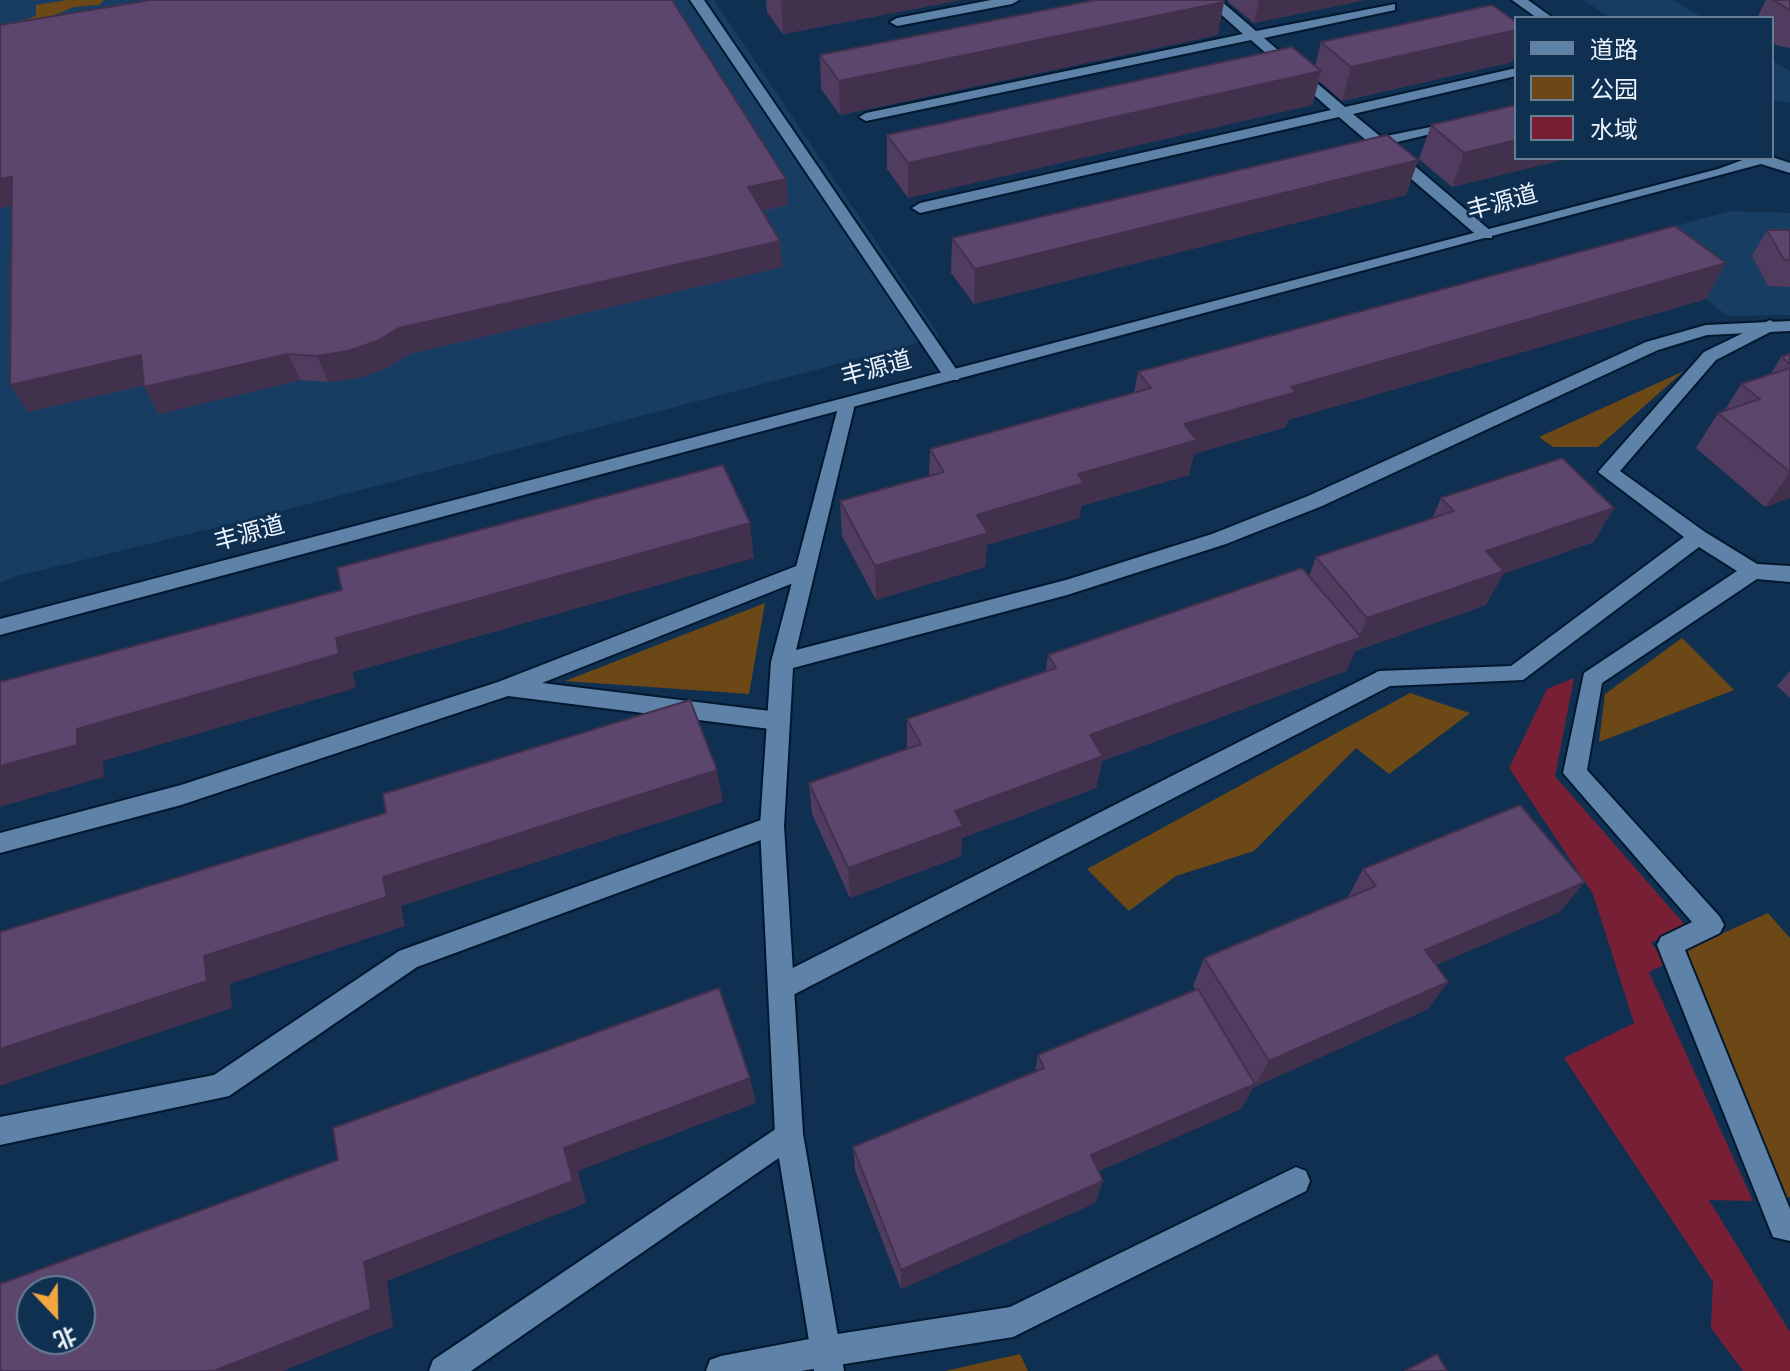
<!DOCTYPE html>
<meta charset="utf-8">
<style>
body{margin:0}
#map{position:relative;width:1790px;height:1371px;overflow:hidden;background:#0f3051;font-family:Overpass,"Noto Sans SC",sans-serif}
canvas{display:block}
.legend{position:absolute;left:1514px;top:16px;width:260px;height:144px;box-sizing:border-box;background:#0f3051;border:2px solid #677e95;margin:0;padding:10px 14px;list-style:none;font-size:24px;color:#ecf3fc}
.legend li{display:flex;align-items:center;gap:16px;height:40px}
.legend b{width:40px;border:2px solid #677e95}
.north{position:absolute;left:16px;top:1275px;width:80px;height:80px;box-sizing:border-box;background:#0f3051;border:2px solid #677e95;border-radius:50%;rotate:158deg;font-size:22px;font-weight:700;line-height:32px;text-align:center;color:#ecf3fc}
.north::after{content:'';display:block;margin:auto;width:28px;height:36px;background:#f1a63f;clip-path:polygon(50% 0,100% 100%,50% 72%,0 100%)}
</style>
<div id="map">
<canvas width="1790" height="1371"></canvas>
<ul class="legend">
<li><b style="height:10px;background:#5f82a8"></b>道路</li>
<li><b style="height:22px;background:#6c4817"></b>公园</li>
<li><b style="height:22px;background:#772035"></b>水域</li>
</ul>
<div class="north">北</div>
</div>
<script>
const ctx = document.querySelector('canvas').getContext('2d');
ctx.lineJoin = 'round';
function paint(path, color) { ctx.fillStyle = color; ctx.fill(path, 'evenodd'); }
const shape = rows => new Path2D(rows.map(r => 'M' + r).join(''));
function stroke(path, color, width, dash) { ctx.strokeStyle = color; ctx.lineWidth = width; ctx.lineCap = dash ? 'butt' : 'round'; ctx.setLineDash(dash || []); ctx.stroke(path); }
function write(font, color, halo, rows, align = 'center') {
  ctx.font = font + ' Overpass,"Noto Sans SC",sans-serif'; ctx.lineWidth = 6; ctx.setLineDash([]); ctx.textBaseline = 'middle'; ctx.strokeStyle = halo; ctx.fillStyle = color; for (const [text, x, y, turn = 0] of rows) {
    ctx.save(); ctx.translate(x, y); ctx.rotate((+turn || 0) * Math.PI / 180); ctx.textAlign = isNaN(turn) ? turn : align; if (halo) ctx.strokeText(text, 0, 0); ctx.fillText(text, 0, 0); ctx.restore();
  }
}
const built = shape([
 [0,0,714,0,940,337,251,519,13,577,0,583],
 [1583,0,1673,0,1703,18,1611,18],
 [1772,60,1790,71,1790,103,1772,100],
 [1731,211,1790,213,1790,315,1728,316,1626,239]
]);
const green = shape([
 [67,0,104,0,99,5,74,7,45,19,16,23,36,16,36,5],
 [1684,371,1598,447,1553,447,1539,437],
 [765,603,749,694,565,681],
 [1682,638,1734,690,1599,742,1605,694],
 [1410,693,1470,713,1389,774,1356,748,1254,851,1176,876,1129,911,1087,869],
 [1768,913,1790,938,1790,1197,1784,1198,1683,951],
 [1020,1354,1028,1371,945,1371]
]);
const water = shape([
 [1574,678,1555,776,1686,926,1651,943,1667,963,1649,972,1753,1201,1709,1200,1790,1332,1790,1371,1743,1371,1711,1328,1713,1282,1564,1058,1634,1023,1593,894,1509,768,1547,689]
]);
const service = shape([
 [991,0,1019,0,1012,4,897,26,890,22,897,18,991,0],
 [1205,0,1220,0,1256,31,1395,4,1395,10,1264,38,1345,107,1516,68,1516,76,1353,114,1381,137,1460,121,1460,127,1389,144,1492,232,1492,238,1480,238,1339,117,920,213,912,208,920,203,1331,110,1251,40,866,121,859,117,866,113,1243,34,1205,0],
 [1770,320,1779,325,1776,329,1716,360,1620,471,1705,532,1757,564,1790,566,1790,582,1757,579,1602,683,1587,770,1720,917,1724,925,1720,933,1685,950,1790,1209,1790,1241,1773,1237,1657,945,1661,937,1692,922,1563,773,1584,673,1737,571,1699,547,1523,680,1390,686,791,996,782,999,773,996,769,987,773,978,1379,671,1511,666,1684,537,1598,472,1704,352,1770,320],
 [804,563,811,566,814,571,811,576,542,683,778,712,786,715,789,721,786,727,778,730,508,696,181,805,0,853,0,833,181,785,498,682,804,563],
 [772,816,780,819,784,826,780,833,417,967,229,1096,0,1145,0,1117,214,1075,399,951,772,816],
 [789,1120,799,1124,803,1134,799,1144,471,1371,429,1371,433,1360,789,1120],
 [1296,1167,1306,1171,1310,1181,1306,1191,1013,1337,801,1371,706,1371,710,1360,721,1356,825,1336,1010,1307,1296,1167]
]);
const minor = shape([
 [690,0,704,0,958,372,961,376,958,380,946,380,690,0],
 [1790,321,1790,331,1707,335,1658,350,1322,506,1226,544,1067,595,793,668,784,826,803,1134,844,1371,814,1371,775,1134,760,826,771,662,840,400,846,398,855,404,796,650,1066,580,1212,534,1308,496,1646,342,1706,325,1790,321]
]);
const tertiary = shape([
 [1512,0,1528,0,1553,18,1537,18,1512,0],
 [1772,157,1790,163,1790,173,1761,164,0,635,0,619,1718,169,1748,158,1772,157]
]);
const wall = shape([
 [766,0,961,0,783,34,767,12],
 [1228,0,1365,0,1254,23,1228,2],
 [1766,0,1790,0,1790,48,1778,46,1772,42,1772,18,1757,18],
 [1218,35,840,115,821,89,820,55],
 [1321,42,1512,62,1342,101,1319,81,1312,105,908,198,887,169,887,135,1315,66],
 [1431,125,1516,158,1570,158,1452,187,1419,159],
 [1418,160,1406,195,974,304,951,273,952,238],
 [786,179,788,205,762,211,782,267,409,354,387,368,359,378,328,382,300,380,159,414,144,385,28,412],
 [1767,230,1790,230,1790,287,1768,286,1752,256],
 [1706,299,1288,420,1286,427,1194,454,1189,475,1081,506,1079,518,987,545,985,567,876,600,842,536,840,501,929,476,930,449,1134,393,1138,372],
 [1790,354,1790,498,1765,507,1696,448,1718,413,1724,411,1741,384,1770,375,1781,357],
 [1441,498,1594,542,1503,574,1486,605,1355,651,1346,671,1102,761,1096,788,962,838,961,856,850,898,812,814,809,783,907,748,907,719,1046,672,1048,655,1309,576,1316,557,1432,519],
 [1790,671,1790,698,1777,686],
 [1363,869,1560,912,1436,965,1428,1009,1254,1087,1254,1086,1241,1109,1099,1171,1103,1181,1095,1203,901,1289,855,1170,853,1147,1035,1072,1038,1055,1196,990,1193,986,1204,958,1347,899]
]);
const shadedWall = shape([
 [788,0,961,0,783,34,781,1],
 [1259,0,1365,0,1254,23],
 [1224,2,1218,35,840,115,839,81],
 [1516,30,1516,52,1512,62,1342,101,1351,67],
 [1321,71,1312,105,908,198,908,163],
 [1516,140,1516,158,1570,158,1452,187,1464,153],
 [1418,160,1406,195,974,304,975,269],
 [12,177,27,203,0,208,0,179],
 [786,179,788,205,750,213,748,187],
 [780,241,782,267,409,354,387,368,359,378,328,382,317,356,399,328],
 [1726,263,1706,299,1288,420,1286,427,1194,454,1189,475,1081,506,1079,518,987,545,985,567,876,600,875,566,977,515,1078,474,1184,424,1291,387],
 [288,354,300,380,159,414,144,387],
 [141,355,156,382,28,412,10,385],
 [1790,472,1790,498,1765,507],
 [1614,508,1594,542,1503,574,1486,605,1355,651,1346,671,1102,761,1096,788,962,838,961,856,850,898,848,868,1090,735,1359,638,1367,618,1486,551],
 [750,523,754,558,353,672,356,688,103,761,104,777,0,807,0,766,77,729,336,638],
 [717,770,723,802,401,906,405,926,230,984,232,1008,0,1086,0,1049,204,956,383,877],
 [1585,882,1560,912,1406,978,1425,950],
 [1448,982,1428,1009,1254,1087,1269,1061],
 [750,1078,756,1103,578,1171,586,1203,387,1281,393,1327,283,1371,214,1371,364,1262,564,1148],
 [1255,1084,1241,1109,1083,1178,1091,1155],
 [1103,1181,1095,1203,901,1289,901,1270]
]);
const building = shape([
 [151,0,672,0,786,179,748,187,780,241,399,328,377,341,348,351,317,356,288,354,144,387,141,355,10,385,12,177,0,179,0,25,151,0],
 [1095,0,1222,0,1224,2,839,81,820,55,1095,0],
 [1773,0,1790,0,1790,10,1773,0],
 [1492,5,1516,22,1516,30,1351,67,1321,42,1492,5],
 [1292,47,1321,71,908,163,887,135,1292,47],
 [1516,105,1516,140,1464,153,1431,125,1516,105],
 [1387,135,1418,160,975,269,952,238,1387,135],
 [1675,226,1726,263,1291,387,1296,392,1184,424,1197,440,1078,474,1084,483,977,515,988,533,875,566,840,501,944,472,930,449,1151,388,1138,372,1675,226],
 [1767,230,1790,230,1790,260,1784,260,1767,230],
 [1790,354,1790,364,1781,357,1790,354],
 [1790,368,1790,472,1718,413,1760,399,1741,384,1790,368],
 [1562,458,1614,508,1486,551,1504,571,1367,618,1316,557,1454,511,1441,498,1562,458],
 [723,465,750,523,336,638,339,654,77,729,77,745,0,766,0,682,342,590,337,568,723,465],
 [1302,568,1361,637,1090,735,1103,756,955,811,963,826,848,868,809,783,921,744,907,719,1056,668,1048,655,1302,568],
 [690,700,717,770,383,877,387,897,204,956,207,981,0,1049,0,932,386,813,383,794,690,700],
 [1520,805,1585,882,1425,950,1448,982,1269,1061,1204,958,1376,886,1363,869,1520,805],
 [719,988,750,1078,564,1148,573,1181,364,1262,371,1309,214,1371,0,1371,0,1284,338,1160,333,1128,719,988],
 [32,1291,80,1291,80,1339,32,1339,32,1291],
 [1198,989,1255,1084,1091,1155,1103,1181,901,1270,853,1147,1044,1068,1038,1055,1198,989],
 [1437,1354,1447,1371,1405,1371,1437,1354]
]);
const streetNames = [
 ["丰源道",1503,205,-15],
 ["丰源道",877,371,-15],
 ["丰源道",250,536,-15]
];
paint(built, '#173e62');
paint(green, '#6c4817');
paint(water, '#772035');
stroke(service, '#01182f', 4);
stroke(minor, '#01182f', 4);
stroke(tertiary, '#01182f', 4);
paint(service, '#5f82a8');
paint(minor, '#5f82a8');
paint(tertiary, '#5f82a8');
paint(wall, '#503c5f');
paint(shadedWall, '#41314d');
paint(building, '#5d466e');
stroke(building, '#41314d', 2);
write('24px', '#ecf3fc', '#0f3051', streetNames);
</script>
